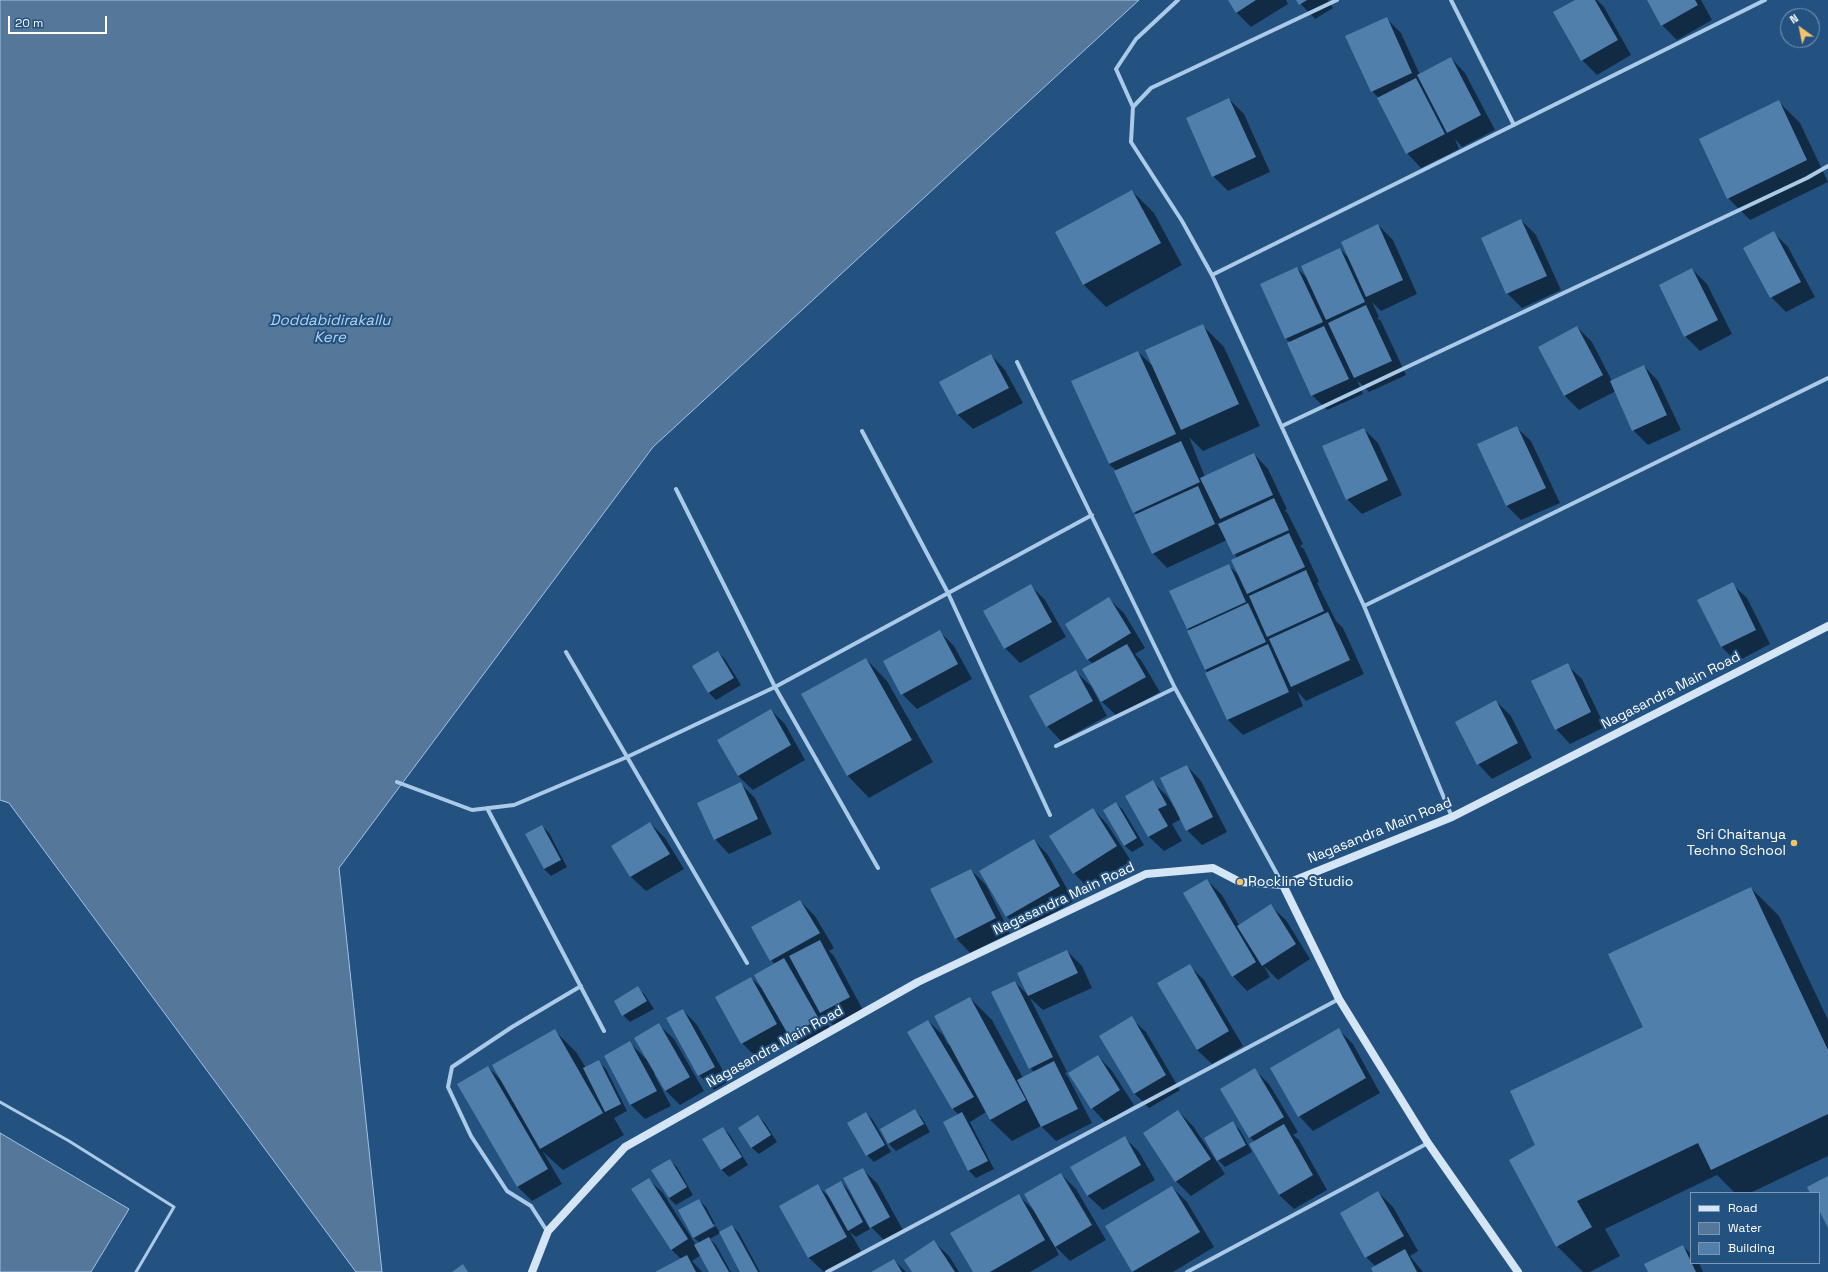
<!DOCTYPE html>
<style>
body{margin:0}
#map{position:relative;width:1828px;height:1272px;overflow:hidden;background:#235281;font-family:"Space Grotesk",sans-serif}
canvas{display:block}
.legend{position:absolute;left:1690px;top:1192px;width:130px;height:72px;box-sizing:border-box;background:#235281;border:1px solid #7b97b3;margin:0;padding:5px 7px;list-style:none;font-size:12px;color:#fff}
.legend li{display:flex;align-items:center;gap:8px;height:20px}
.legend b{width:20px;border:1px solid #7b97b3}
.north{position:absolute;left:1780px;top:8px;width:40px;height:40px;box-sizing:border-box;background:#235281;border:1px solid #7b97b3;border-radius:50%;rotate:327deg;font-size:11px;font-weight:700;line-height:16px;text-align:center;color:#fff}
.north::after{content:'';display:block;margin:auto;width:14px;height:18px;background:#f2c36d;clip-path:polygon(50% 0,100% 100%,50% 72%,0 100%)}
.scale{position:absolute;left:8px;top:16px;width:99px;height:18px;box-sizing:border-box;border:2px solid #fff;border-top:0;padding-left:5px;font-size:12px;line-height:14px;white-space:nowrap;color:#fff;-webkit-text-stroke:3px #235281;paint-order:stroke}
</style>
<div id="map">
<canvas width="1828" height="1272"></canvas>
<ul class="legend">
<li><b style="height:5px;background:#d4e5f6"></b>Road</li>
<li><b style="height:11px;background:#579"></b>Water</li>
<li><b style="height:11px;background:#507fac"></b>Building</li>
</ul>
<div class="north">N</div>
<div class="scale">20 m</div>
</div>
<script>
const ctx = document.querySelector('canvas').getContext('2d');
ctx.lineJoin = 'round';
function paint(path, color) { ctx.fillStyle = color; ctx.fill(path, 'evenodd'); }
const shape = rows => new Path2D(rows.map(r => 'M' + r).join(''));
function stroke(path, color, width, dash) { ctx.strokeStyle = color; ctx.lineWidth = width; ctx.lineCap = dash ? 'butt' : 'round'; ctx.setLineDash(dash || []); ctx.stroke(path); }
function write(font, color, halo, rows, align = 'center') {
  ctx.font = font + ' "Space Grotesk",sans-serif'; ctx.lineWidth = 4; ctx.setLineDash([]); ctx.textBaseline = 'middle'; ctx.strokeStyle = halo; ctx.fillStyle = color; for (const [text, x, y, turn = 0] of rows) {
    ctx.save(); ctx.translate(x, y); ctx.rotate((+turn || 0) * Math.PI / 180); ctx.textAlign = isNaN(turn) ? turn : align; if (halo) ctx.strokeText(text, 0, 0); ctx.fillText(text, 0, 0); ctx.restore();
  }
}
const water = shape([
 [0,0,1139,0,653,447,339,868,382,1272,356,1272,9,803,0,800,0,0],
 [0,1133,129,1209,91,1272,0,1272,0,1133]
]);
const shadow = shape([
 [1229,0,1286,0,1288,4,1251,27,1236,12],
 [1297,0,1328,0,1333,8,1315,19],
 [1577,0,1597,0,1604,7,1631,55,1597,75,1582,60],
 [1648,0,1701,0,1712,20,1677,40,1662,25],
 [1386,18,1401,33,1420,75,1451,58,1465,73,1495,130,1462,147,1455,139,1459,149,1421,168,1407,153,1379,98,1372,91],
 [1229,99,1244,114,1270,172,1228,191,1213,176],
 [1778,101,1800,123,1828,182,1750,220,1728,198],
 [1132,191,1154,213,1182,265,1106,307,1084,285,1056,232],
 [1521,220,1536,235,1561,290,1522,308,1507,293],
 [1378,225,1393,240,1417,294,1381,311,1372,302,1379,317,1377,318,1381,321,1406,375,1369,392,1357,380,1363,394,1327,410,1312,395,1290,342,1286,339,1262,284,1297,268,1309,280,1340,249,1349,258],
 [1773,232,1788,247,1815,297,1786,312,1771,297],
 [1692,269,1707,284,1732,334,1700,351,1685,336],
 [1202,325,1224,347,1260,426,1203,451,1189,437,1205,477,1254,454,1268,469,1287,509,1285,510,1288,514,1303,544,1300,546,1304,549,1319,582,1317,583,1336,621,1343,628,1364,674,1306,701,1297,691,1303,706,1243,735,1228,720,1188,629,1228,565,1240,576,1237,558,1227,540,1167,568,1153,553,1117,471,1109,464,1072,382,1138,352,1154,367],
 [1577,327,1592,342,1612,381,1644,366,1658,381,1681,430,1648,445,1633,430,1616,391,1579,410,1565,396],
 [991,355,1005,370,1023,403,973,429,958,415,941,382],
 [1516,427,1531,441,1560,503,1521,520,1507,506],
 [1364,429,1378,443,1402,495,1362,514,1347,499],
 [1732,584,1747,598,1770,644,1736,662,1722,647,1698,601],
 [1030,585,1045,600,1066,637,1020,663,1005,648],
 [1109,599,1124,613,1145,648,1135,654,1141,660,1160,692,1117,716,1102,702,1084,669,1093,664,1087,659],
 [939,631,954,646,972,679,917,709,902,694],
 [718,652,725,659,741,685,716,700,709,693,693,666],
 [866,659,887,681,933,762,869,798,848,776,802,694],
 [1567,665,1582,679,1605,727,1570,744,1556,729],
 [1076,672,1091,686,1107,716,1061,741,1047,726],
 [1496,701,1511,716,1532,758,1492,779,1478,764],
 [771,710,785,724,805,760,753,790,738,776],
 [1187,766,1201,781,1227,832,1202,845,1187,830,1181,819,1172,824,1182,841,1164,851,1149,837,1126,796,1152,781,1167,796,1174,807],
 [740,783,755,798,772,834,729,854,715,839],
 [1116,803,1123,810,1144,845,1132,852,1124,845],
 [1093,809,1107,824,1131,861,1088,888,1074,873],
 [650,823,665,838,684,869,646,891,631,877,612,846],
 [542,826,549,833,567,867,551,876,544,869],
 [1034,840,1048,855,1074,901,1022,931,1007,917,980,871],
 [971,870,986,885,1010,933,970,953,956,938],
 [1207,880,1222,895,1239,925,1271,906,1286,920,1310,959,1278,980,1264,966,1270,977,1247,991,1233,976],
 [1751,888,1779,916,1828,1020,1828,1156,1750,1193,1735,1193,1717,1175,1605,1229,1620,1256,1590,1272,1583,1272,1557,1246,1537,1146,1644,1028],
 [800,901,815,916,834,948,829,951,834,956,864,1012,835,1027,823,1015,833,1034,804,1050,792,1038,757,1058,742,1043,751,978,764,990,775,964,771,960],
 [1067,951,1082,966,1092,988,1043,1010,1030,998,1067,1072,1065,1073,1068,1077,1092,1123,1056,1141,1041,1126,1012,1141,990,1120,986,1112,970,1122,994,1169,976,1178,969,1171,944,1122,959,1115,953,1109,908,1032,928,1021,943,1035,948,1045,970,998,992,1020,1023,1078,1034,1072,1030,1068,1015,982,1028,995],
 [1189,965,1204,980,1243,1046,1212,1064,1197,1050],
 [638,988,645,995,654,1009,630,1022,623,1015],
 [683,1010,697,1025,729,1081,714,1090,699,1075],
 [1131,1018,1146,1032,1180,1090,1149,1108,1135,1094,1100,1037],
 [659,1025,674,1039,704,1091,680,1105,666,1091,656,1073,654,1074,671,1106,645,1119,630,1104,630,1043,646,1059],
 [554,1030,576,1052,586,1068,598,1061,606,1069,627,1111,614,1118,624,1135,563,1170,543,1152,562,1184,532,1201,518,1187,459,1084,488,1067,502,1081],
 [1339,1030,1353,1044,1380,1093,1313,1131,1299,1116],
 [1098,1056,1112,1071,1134,1105,1106,1123,1092,1108],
 [1255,1070,1269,1084,1298,1132,1293,1135,1299,1140,1327,1190,1294,1209,1279,1195,1255,1142,1250,1137],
 [915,1110,922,1118,930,1132,896,1151,889,1144,882,1129],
 [1178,1111,1193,1126,1225,1174,1191,1196,1176,1181,1144,1134],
 [866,1113,873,1120,891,1152,874,1162,867,1155],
 [758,1116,765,1123,777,1142,759,1154,751,1147],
 [1232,1123,1240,1130,1252,1152,1225,1167,1218,1160],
 [723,1128,730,1135,748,1165,729,1177,722,1170,703,1140],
 [1124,1137,1139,1152,1155,1180,1103,1210,1088,1196,1072,1167],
 [669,1160,677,1167,693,1195,676,1205,669,1198,653,1170],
 [862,1169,877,1183,904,1232,886,1242,871,1227],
 [1061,1174,1076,1189,1106,1240,1070,1261,1054,1245,1059,1255,1030,1272,974,1272,1019,1196,1034,1210],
 [648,1179,663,1193,696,1245,700,1243,693,1237,699,1200,706,1207,715,1224,694,1235,694,1238,716,1226,720,1233,732,1226,739,1233,760,1272,741,1272,720,1233,710,1239,716,1245,731,1272,710,1272,701,1255,692,1261,702,1272,657,1272,681,1259,672,1250,632,1189],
 [841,1182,848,1190,870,1229,856,1237,850,1232,861,1251,824,1272,809,1258,780,1206,817,1185,829,1197],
 [1172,1187,1187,1202,1214,1247,1173,1272,1133,1272,1107,1227],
 [1378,1192,1393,1207,1418,1251,1410,1256,1423,1272,1374,1272,1376,1267,1366,1257],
 [934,1242,949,1256,959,1272,913,1272],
 [1683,1246,1691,1254,1691,1263,1699,1263,1703,1272,1649,1272],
 [894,1260,906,1272,873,1272]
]);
const building = shape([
 [1228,0,1256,0,1236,13],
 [1296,0,1307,0,1299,5],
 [1575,0,1595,0,1618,40,1581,61,1553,12],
 [1647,0,1695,0,1698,5,1661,26],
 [1387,17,1412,73,1371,92,1345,36],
 [1451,57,1481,115,1447,133,1417,75],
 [1416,78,1445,134,1406,154,1377,98],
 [1229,98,1256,157,1212,177,1186,118],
 [1779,100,1807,160,1727,199,1699,139],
 [1132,190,1161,243,1083,285,1055,232],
 [1521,219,1547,276,1506,294,1481,238],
 [1378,224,1403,280,1366,297,1341,242],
 [1774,231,1801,282,1770,298,1743,248],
 [1340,248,1365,302,1326,320,1301,266],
 [1297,267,1323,322,1285,339,1260,284],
 [1692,268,1718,320,1684,337,1659,285],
 [1366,305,1392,361,1354,378,1328,323],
 [1203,324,1239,404,1181,430,1145,350],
 [1324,326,1349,379,1311,396,1287,343],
 [1577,326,1603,375,1564,396,1538,347],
 [1138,351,1176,434,1109,464,1071,381],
 [991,354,1009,388,957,415,939,382],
 [1644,365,1667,415,1632,431,1610,381],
 [1517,426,1546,488,1506,506,1477,444],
 [1364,428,1388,480,1346,500,1322,446],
 [1181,441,1200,482,1133,513,1114,471],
 [1254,453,1273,495,1220,519,1200,478],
 [1198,486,1215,524,1152,554,1134,515],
 [1274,498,1289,530,1233,555,1218,524],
 [1289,533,1305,567,1247,594,1231,560],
 [1229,564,1246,602,1187,629,1169,591],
 [1306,570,1324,611,1267,637,1249,596],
 [1733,582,1756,630,1721,647,1697,600],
 [1031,584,1052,622,1004,649,983,611],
 [1109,597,1131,633,1087,660,1065,624],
 [1248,603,1266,642,1205,670,1187,631],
 [1328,612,1350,660,1291,687,1269,639],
 [940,630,958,664,901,695,883,661],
 [1127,644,1146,677,1101,702,1082,669],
 [1268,644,1289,692,1227,720,1205,673],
 [718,651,734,678,708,693,692,666],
 [866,658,912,740,847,776,801,694],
 [1568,663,1591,712,1555,730,1531,681],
 [1076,670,1093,701,1046,727,1029,696],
 [1496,700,1518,743,1477,765,1455,722],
 [771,709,791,745,738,776,717,740],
 [1187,765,1213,817,1186,831,1160,778],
 [1153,780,1167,805,1158,809,1168,826,1148,837,1125,796],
 [741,782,758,819,714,840,697,803],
 [1116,802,1137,838,1124,846,1103,810],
 [1093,808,1117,846,1073,874,1049,836],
 [650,822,670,854,630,877,611,846],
 [542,825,561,860,544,869,525,834],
 [1034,839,1060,886,1006,917,979,871],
 [971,869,996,918,955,939,930,889],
 [1207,879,1256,962,1232,977,1183,893],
 [1751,887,1828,1050,1828,1114,1711,1170,1698,1143,1577,1201,1592,1227,1556,1247,1509,1160,1535,1145,1510,1091,1643,1027,1608,954],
 [800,900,820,933,770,961,751,927],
 [1271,904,1296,944,1262,966,1237,926],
 [820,940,850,997,820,1013,789,956],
 [1067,950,1078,973,1028,996,1017,973],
 [784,958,819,1019,789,1036,754,975],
 [1190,964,1229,1031,1197,1050,1157,983],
 [751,977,777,1024,741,1044,715,997],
 [1015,981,1053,1057,1029,1069,991,992],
 [638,986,647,1001,622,1016,614,1001],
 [970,997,1026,1100,990,1120,934,1016],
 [683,1009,715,1067,698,1076,666,1018],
 [1132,1016,1166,1075,1134,1094,1099,1036],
 [928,1020,974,1097,952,1109,907,1032],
 [659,1023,690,1077,665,1091,634,1038],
 [1339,1028,1366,1078,1298,1117,1270,1068],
 [555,1029,603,1113,540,1149,492,1065],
 [630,1041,657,1091,630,1105,604,1056],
 [1098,1055,1120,1090,1091,1109,1068,1073],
 [599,1060,621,1104,605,1112,583,1068],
 [1054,1061,1078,1109,1041,1127,1017,1080],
 [488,1066,548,1169,517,1187,457,1084],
 [1255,1068,1284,1117,1249,1138,1220,1089],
 [915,1109,924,1124,888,1144,880,1129],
 [1178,1110,1211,1159,1175,1182,1143,1133],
 [866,1112,885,1145,866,1156,847,1123],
 [962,1112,988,1161,968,1171,943,1122],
 [758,1115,771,1135,751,1148,738,1128],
 [1233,1121,1246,1145,1217,1161,1204,1138],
 [1284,1124,1313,1175,1279,1195,1249,1144],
 [723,1127,742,1157,721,1170,702,1139],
 [1125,1136,1141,1165,1087,1196,1070,1167],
 [670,1159,687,1187,669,1198,651,1170],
 [863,1168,890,1217,870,1228,843,1178],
 [1061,1173,1092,1225,1055,1247,1024,1194],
 [1828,1176,1828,1228,1819,1210,1819,1193,1810,1193,1807,1187],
 [649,1178,688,1239,671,1250,631,1189],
 [841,1181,863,1222,848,1231,825,1190],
 [818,1184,847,1237,808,1258,779,1206],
 [1172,1186,1200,1232,1132,1272,1105,1226],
 [1378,1191,1404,1236,1365,1258,1340,1213],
 [1019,1194,1045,1240,990,1272,973,1272,950,1233],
 [699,1199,714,1226,693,1238,678,1210],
 [732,1225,758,1272,740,1272,719,1232],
 [709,1237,729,1272,709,1272,694,1245],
 [934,1240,955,1272,912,1272,904,1260],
 [1683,1245,1696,1272,1648,1272,1644,1264],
 [1405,1249,1417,1272,1373,1272,1371,1268],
 [687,1255,696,1272,655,1272],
 [894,1259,902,1272,871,1272],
 [463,1264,468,1272,452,1272]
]);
const lane = shape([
 [0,1102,69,1141,174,1207,136,1272]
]);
const street = shape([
 [1337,0,1151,88,1133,107,1131,142,1182,221,1212,275,1364,606,1452,817],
 [1451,0,1514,125],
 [1133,107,1116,69,1136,39,1178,0],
 [1212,275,1765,0],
 [1017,362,1175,688,1283,885],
 [1282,426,1807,178,1828,166],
 [862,431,948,593,1050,815],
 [676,489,775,687,878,868],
 [1364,606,1828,378],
 [566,652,747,963],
 [1056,746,1175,688],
 [397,782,472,810,514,805,627,757,775,687,1092,515],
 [487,808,604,1031],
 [547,1231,531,1206,507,1191,471,1136,448,1087,452,1067,512,1027,581,986],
 [827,1272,1339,999],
 [1187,1272,1428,1143]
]);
const secondary = shape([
 [1283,885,1339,999,1428,1143,1518,1272],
 [532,1272,548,1231,625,1147,918,982,1146,874,1213,868,1240,882,1283,885,1452,817,1828,626]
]);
const markers = [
 [1794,843,4,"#f2c36d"],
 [1240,882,4,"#f2c36d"]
];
const streetNames = [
 ["Nagasandra Main Road",1671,691,-27],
 ["Nagasandra Main Road",1380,831,-22],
 ["Nagasandra Main Road",1064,899,-25],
 ["Nagasandra Main Road",775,1047,-29]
];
const poiNames = [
 ["Sri Chaitanya",1786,835],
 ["Techno School",1786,851],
 ["Rockline Studio",1248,882,"left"]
];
const waterNames = [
 ["Doddabidirakallu",330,321],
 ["Kere",330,338]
];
paint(water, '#579');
stroke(water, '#9ec5e8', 1);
paint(shadow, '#0007');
paint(building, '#507fac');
stroke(lane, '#aacae7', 3);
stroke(street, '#aacae7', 4);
stroke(secondary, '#d4e5f6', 8);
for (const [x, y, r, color] of markers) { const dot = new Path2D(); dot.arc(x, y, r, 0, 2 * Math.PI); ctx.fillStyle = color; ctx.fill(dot); stroke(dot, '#235281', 1.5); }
write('14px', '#fff', '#235281', streetNames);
write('14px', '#fff', '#235281', poiNames, 'right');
write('italic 15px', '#b5d3ef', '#235281', waterNames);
</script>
